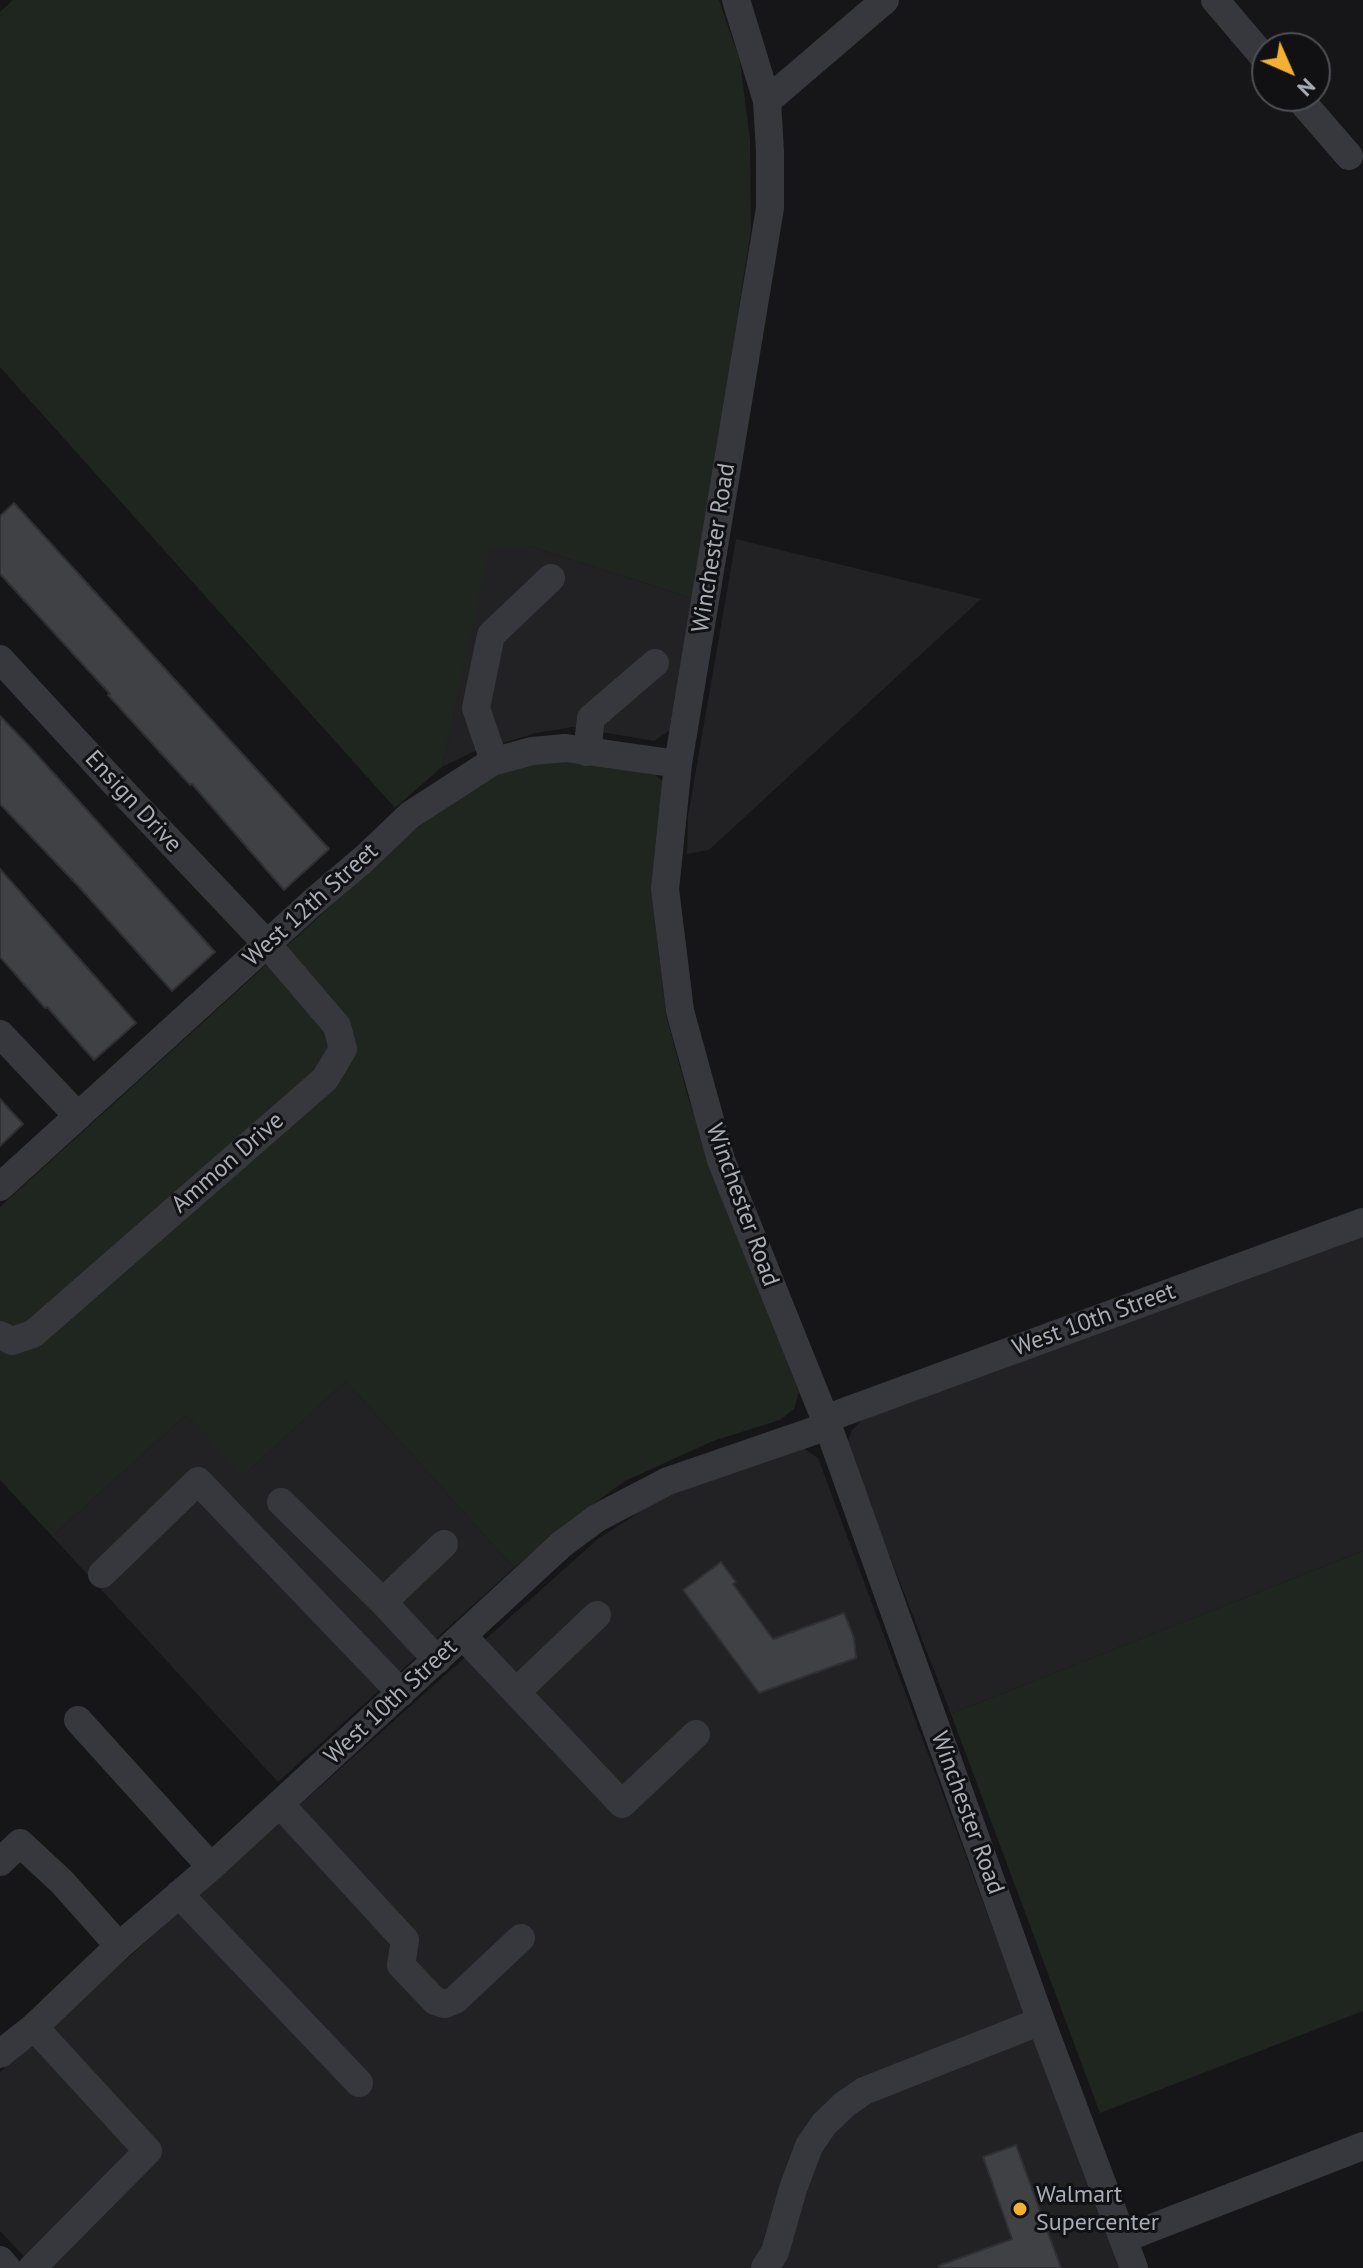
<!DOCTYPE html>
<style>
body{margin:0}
#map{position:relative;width:1363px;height:2268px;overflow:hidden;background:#161618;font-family:"PT Sans",sans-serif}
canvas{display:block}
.north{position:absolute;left:1251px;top:32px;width:80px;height:80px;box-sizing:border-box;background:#111113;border:2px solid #4d4f55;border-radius:50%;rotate:135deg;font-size:22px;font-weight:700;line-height:32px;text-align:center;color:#a8adb8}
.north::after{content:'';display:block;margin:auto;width:28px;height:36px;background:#f2b134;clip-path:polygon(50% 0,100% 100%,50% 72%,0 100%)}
</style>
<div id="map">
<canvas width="1363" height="2268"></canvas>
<div class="north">N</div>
</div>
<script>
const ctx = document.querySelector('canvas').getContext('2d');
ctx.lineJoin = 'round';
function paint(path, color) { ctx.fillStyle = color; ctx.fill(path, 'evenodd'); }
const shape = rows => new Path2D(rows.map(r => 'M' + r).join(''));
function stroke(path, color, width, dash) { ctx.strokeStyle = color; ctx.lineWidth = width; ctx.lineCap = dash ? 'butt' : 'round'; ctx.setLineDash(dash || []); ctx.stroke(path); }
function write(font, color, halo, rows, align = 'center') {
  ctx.font = font + ' "PT Sans",sans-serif'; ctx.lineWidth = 6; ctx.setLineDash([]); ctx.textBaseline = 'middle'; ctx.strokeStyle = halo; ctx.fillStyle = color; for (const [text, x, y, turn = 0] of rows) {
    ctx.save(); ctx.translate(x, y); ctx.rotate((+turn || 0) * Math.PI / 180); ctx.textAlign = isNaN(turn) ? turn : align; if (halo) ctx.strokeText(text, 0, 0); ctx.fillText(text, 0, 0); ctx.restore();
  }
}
const built = shape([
 [736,539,981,599,709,850,687,854,688,816],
 [489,545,529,546,695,599,670,730,654,741,573,727,536,733,473,752,442,767],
 [1363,1235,1363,1551,951,1714,847,1446,851,1431,862,1420],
 [346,1381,514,1568,278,1782,52,1536,186,1415,245,1474],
 [803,1448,818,1458,1119,2268,35,2268,0,2231,0,2072,599,1538,658,1500,782,1449]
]);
const green = shape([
 [13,0,719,0,740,61,750,140,751,229,695,599,529,546,490,546,442,767,395,808,0,367,0,12],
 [568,758,649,769,662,781,657,940,666,1015,688,1097,729,1214,799,1392,794,1409,780,1420,713,1441,625,1481,571,1520,514,1568,346,1381,244,1475,186,1415,52,1536,0,1480,0,1207,443,804,486,779,530,764],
 [1363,1551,1363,2011,1100,2113,951,1714]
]);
const building = shape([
 [14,503,329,849,284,890,192,784,190,785,108,695,110,694,0,574,0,516,14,503],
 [0,716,30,747,215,952,172,991,80,888,0,804,0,716],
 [0,869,136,1023,94,1060,47,1007,45,1008,0,957,0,869],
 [0,1099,23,1124,0,1146,0,1099],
 [721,1562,736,1582,733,1584,773,1639,844,1613,854,1638,856,1658,759,1693,683,1590,721,1562],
 [1016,2145,1061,2268,939,2268,938,2266,1012,2239,983,2157,1016,2145]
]);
const minor = shape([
 [736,0,767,101,770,152,770,208,678,764,665,889,680,1011,721,1160,828,1426,1041,2021,1134,2268],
 [1215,0,1267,61],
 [1297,96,1349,156],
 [767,101,885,0],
 [0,659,107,775,267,944,337,1026,343,1049,325,1079,33,1334,12,1341,0,1335],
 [587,752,591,718,655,663],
 [494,761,476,708,491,635,551,578],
 [0,1034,78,1116],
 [0,1187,312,903,365,858,410,815,492,762,532,751,566,748,678,764],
 [825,1419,1363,1222],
 [281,1502,383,1602,437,1660],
 [102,1574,198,1481,401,1693],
 [383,1602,444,1544],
 [463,1636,622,1804,696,1734],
 [516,1692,597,1615],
 [78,1720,211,1867],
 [280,1804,405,1940,401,1965,435,2001,445,2004,455,2000,521,1938],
 [0,1862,20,1843,62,1882,119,1946],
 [179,1894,359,2083],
 [0,2054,34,2027,119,1946,211,1867,562,1544,597,1518,668,1481,828,1426],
 [1123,2239,1363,2146],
 [0,2260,7,2268],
 [32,2268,148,2151,34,2027],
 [765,2268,775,2252,793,2189,809,2146,824,2124,845,2104,864,2091,1041,2021]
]);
const markers = [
 [1020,2209,8,"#f2b134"]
];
const streetNames = [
 ["Winchester Road",714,548,-81],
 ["Ensign Drive",133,802,47],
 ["West 12th Street",311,905,-42],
 ["Ammon Drive",228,1163,-41],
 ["Winchester Road",742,1205,70],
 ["West 10th Street",1094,1320,-20],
 ["West 10th Street",391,1702,-43],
 ["Winchester Road",967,1813,70]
];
const poiNames = [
 ["Walmart",1036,2195],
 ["Supercenter",1036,2223]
];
paint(built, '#222225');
paint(green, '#1e261f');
paint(building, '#404145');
stroke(building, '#303034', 2);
stroke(minor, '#37383d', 28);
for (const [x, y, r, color] of markers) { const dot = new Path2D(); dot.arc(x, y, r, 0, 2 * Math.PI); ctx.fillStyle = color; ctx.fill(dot); stroke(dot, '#111113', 3); }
write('24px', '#a8adb8', '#111113', streetNames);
write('24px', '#a8adb8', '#111113', poiNames, 'left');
</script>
